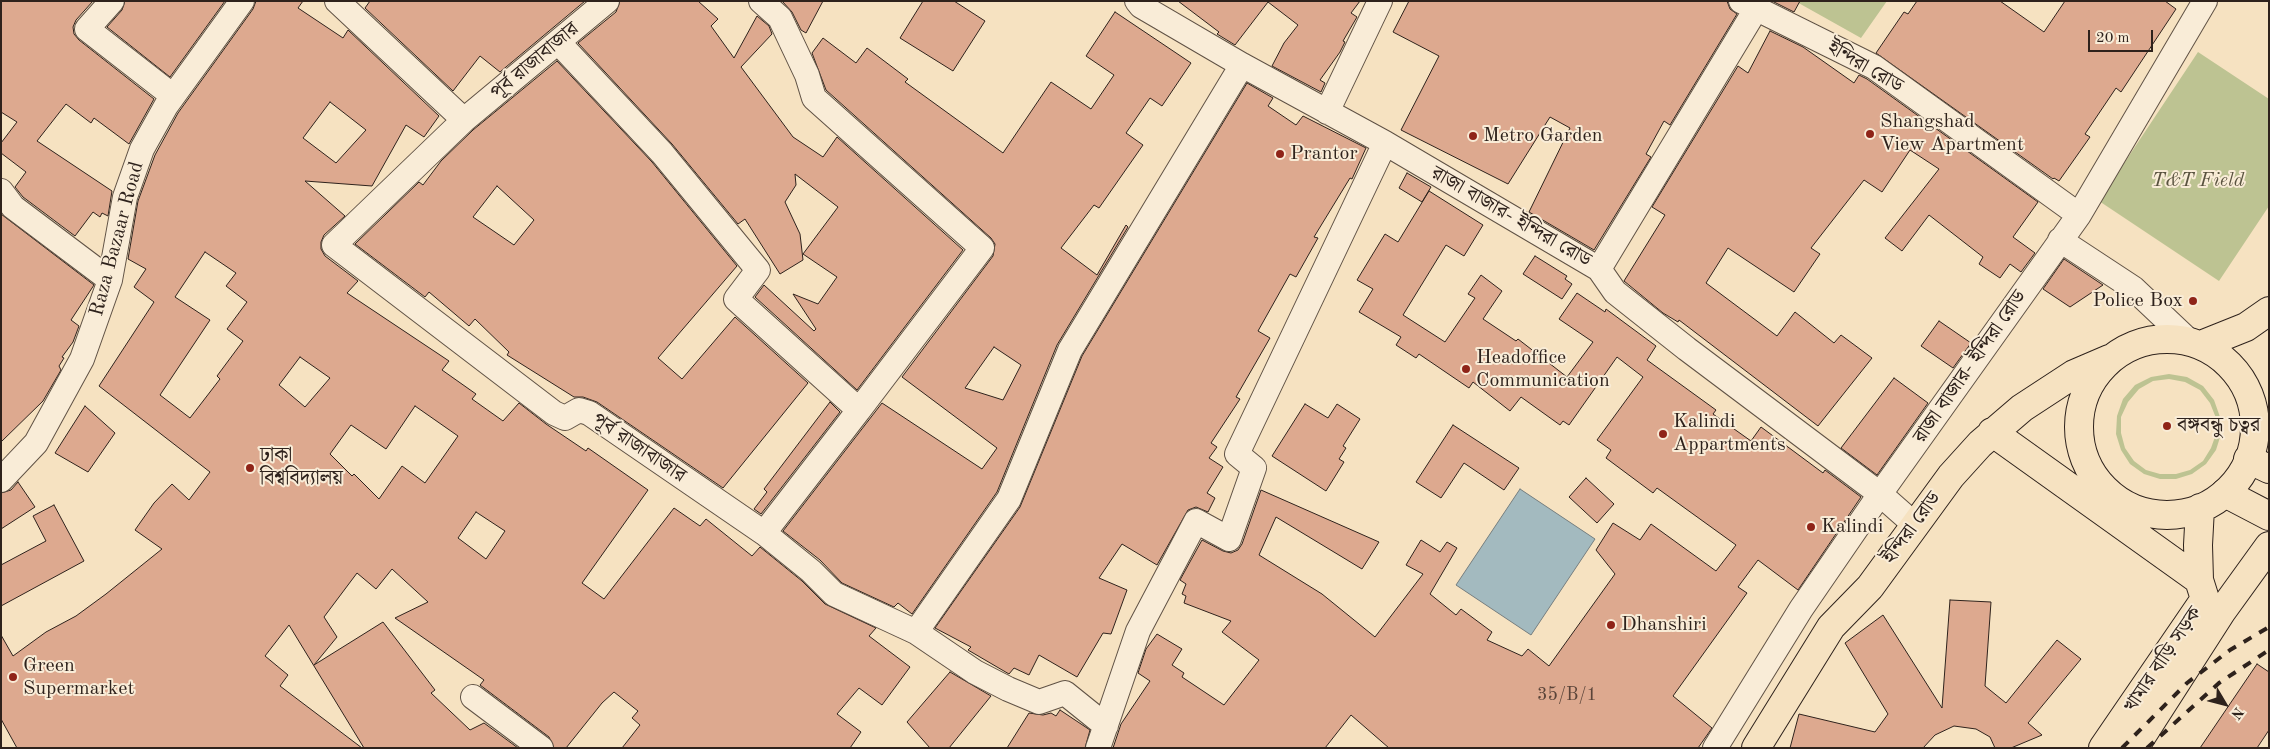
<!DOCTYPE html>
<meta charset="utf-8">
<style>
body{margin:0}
#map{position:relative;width:2270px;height:749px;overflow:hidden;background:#f6e2c1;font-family:"Old Standard TT",serif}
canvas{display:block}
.frame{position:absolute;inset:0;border:2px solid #2e221c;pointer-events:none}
.north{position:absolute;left:2200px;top:679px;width:50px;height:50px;-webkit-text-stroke:4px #f9ecd7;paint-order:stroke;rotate:127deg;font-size:14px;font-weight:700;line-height:20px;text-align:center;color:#2e221c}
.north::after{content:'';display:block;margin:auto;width:18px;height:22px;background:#2e221c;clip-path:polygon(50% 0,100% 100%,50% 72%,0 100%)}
.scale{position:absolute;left:2088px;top:30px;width:65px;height:22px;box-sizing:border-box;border:2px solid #2e221c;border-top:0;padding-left:6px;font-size:15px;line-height:18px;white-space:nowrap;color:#2e221c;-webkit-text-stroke:4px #f9ecd7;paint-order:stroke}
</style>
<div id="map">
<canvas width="2270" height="749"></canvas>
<div class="frame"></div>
<div class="north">N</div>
<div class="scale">20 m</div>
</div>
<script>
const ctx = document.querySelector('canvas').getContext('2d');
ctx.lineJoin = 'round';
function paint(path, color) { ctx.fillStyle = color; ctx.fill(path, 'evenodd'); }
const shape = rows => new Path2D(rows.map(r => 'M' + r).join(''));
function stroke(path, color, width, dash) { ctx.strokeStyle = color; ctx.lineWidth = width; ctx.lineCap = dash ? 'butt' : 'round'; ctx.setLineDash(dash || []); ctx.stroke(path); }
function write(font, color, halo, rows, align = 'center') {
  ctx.font = font + ' "Old Standard TT","Noto Serif Bengali",serif'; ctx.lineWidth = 4; ctx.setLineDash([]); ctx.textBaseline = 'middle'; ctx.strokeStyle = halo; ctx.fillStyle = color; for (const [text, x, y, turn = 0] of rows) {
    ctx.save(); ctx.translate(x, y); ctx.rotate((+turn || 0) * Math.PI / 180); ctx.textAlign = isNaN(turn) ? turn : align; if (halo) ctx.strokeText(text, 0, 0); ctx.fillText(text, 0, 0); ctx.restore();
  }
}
const green = shape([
 [1795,1,1887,1,1861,38],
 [2198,52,2269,99,2269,206,2219,281,2099,201],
 [2169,374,2187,377,2203,386,2214,400,2220,417,2221,434,2216,450,2206,464,2192,474,2176,479,2160,479,2144,474,2130,464,2121,450,2116,434,2117,416,2123,399,2135,385,2151,377],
 [2169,379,2185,382,2200,390,2210,403,2216,418,2216,434,2211,448,2203,461,2190,470,2176,474,2160,474,2146,470,2134,461,2125,448,2121,433,2121,417,2128,402,2139,389,2153,381]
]);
const water = shape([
 [1520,489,1595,539,1531,635,1456,585,1520,489]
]);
const building = shape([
 [1,1,93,1,76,20,73,27,74,34,79,40,154,99,129,144,94,118,91,123,66,104,37,141,112,191,108,216,102,213,100,217,93,212,75,236,23,197,15,187,26,172,1,153,1,143,17,122,1,112,1,1],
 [125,1,225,1,170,77,107,27,122,10,125,1],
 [256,1,303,1,298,8,343,38,348,30,439,116,424,137,406,125,372,186,305,181,345,216,324,235,321,242,321,249,325,256,358,281,347,293,449,361,442,370,476,394,472,399,503,421,519,403,546,424,586,451,588,448,648,490,582,583,604,599,674,508,700,526,706,519,752,556,760,547,802,581,825,604,876,628,869,636,910,667,882,705,859,688,837,714,861,732,850,748,622,748,640,725,632,718,638,711,614,692,602,703,566,748,554,748,549,737,480,685,484,680,395,618,428,602,392,569,376,589,357,573,324,617,337,637,314,665,383,622,435,690,431,693,470,730,484,723,518,748,364,748,289,625,265,656,288,675,280,686,362,748,17,748,1,719,1,635,13,656,46,632,76,616,106,594,162,549,135,530,154,503,172,484,189,500,210,472,99,386,154,302,134,287,146,269,128,259,138,201,155,155,178,113,253,9,256,1],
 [330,102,366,130,336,163,303,138,330,102],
 [205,252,236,273,226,286,247,302,227,329,243,341,217,376,220,379,190,418,160,395,210,320,175,297,205,252],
 [300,357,330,378,305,407,279,385,300,357],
 [415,406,458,436,425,483,402,466,379,499,354,474,352,476,330,454,351,425,386,449,415,406],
 [476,512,505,531,486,559,458,538,476,512],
 [370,1,585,1,500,72,480,56,453,91,365,8,370,1],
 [620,1,698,1,718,19,711,26,734,58,757,16,769,26,772,34,741,67,793,137,823,157,837,137,963,250,857,390,755,297,764,285,814,331,816,329,793,294,818,304,837,277,803,254,838,207,795,174,796,185,785,202,800,234,803,260,780,274,745,219,738,224,672,144,578,43,616,12,620,1],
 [782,1,823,1,806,33,801,30,792,12,782,1],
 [923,1,954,1,985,21,953,71,900,38,923,1],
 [1178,1,1360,1,1351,13,1357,17,1343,41,1345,42,1340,52,1320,80,1325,83,1321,92,1272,66,1284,43,1298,25,1268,2,1235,45,1217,34,1219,32,1178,1],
 [1409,1,1727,1,1730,9,1737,14,1670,125,1664,121,1646,154,1651,157,1594,250,1529,212,1570,128,1550,117,1508,184,1401,130,1439,56,1393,32,1409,1],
 [1772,1,1800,1,1794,12,1772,1],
 [1917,1,2000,1,2044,32,2065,1,2165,1,2176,9,2121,92,2116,88,2085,134,2090,137,2059,181,2054,178,2053,179,1876,53,1904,12,1908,14,1917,1],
 [1115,12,1191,63,1162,106,1150,98,1126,133,1143,145,1099,208,1094,205,1061,248,1097,275,1126,225,1128,227,1057,345,997,492,912,614,898,603,894,607,842,583,820,560,783,531,882,403,982,469,997,448,902,377,993,256,995,244,991,238,826,90,812,53,823,38,856,63,867,48,908,79,905,82,1003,153,1051,82,1091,109,1114,75,1086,56,1115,12],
 [994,347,1021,365,1003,400,965,388,994,347],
 [1770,31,1803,47,1854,83,1859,75,1867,79,2038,202,2013,237,2035,253,2021,272,2010,264,2000,278,1979,264,1983,257,1929,215,1902,251,1885,238,1939,169,1910,150,1882,192,1864,180,1811,248,1820,254,1794,292,1728,248,1706,283,1777,336,1795,312,1834,343,1841,335,1872,358,1818,426,1679,320,1678,322,1663,313,1624,281,1665,215,1652,207,1738,66,1748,73,1770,31],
 [557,61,652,162,737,266,658,358,682,379,735,317,808,383,723,488,597,402,583,397,574,397,507,355,509,352,475,319,469,326,429,292,425,297,355,244,419,182,423,185,441,161,473,130,557,61],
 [497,186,534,220,514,245,473,217,497,186],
 [1247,83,1273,98,1268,106,1296,125,1303,116,1366,148,1352,179,1350,178,1314,237,1318,238,1296,277,1290,274,1258,331,1270,338,1236,397,1240,399,1211,443,1217,447,1209,458,1223,467,1207,493,1215,498,1208,512,1196,507,1188,510,1157,565,1122,544,1099,578,1127,590,1111,634,1103,633,1077,677,1039,655,1029,675,1014,668,1009,674,968,650,971,647,935,628,1020,507,1082,356,1247,83],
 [1407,173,1431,187,1422,202,1399,188,1407,173],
 [1429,191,1483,225,1464,256,1446,245,1403,315,1445,342,1475,298,1468,294,1481,275,1502,291,1483,319,1516,341,1518,339,1567,377,1593,342,1559,319,1577,293,1605,312,1606,309,1656,346,1647,360,1716,410,1713,414,1751,441,1761,427,1823,473,1825,470,1861,497,1798,590,1758,560,1738,587,1747,593,1673,696,1712,728,1698,748,1389,748,1351,715,1325,748,1113,748,1121,724,1150,681,1138,673,1146,649,1157,634,1182,649,1172,665,1184,673,1182,677,1224,705,1259,660,1222,632,1231,621,1184,603,1186,596,1182,594,1186,584,1180,580,1202,540,1223,551,1231,553,1238,550,1242,544,1261,490,1379,542,1362,569,1276,517,1259,555,1322,594,1375,637,1423,574,1406,565,1421,540,1440,552,1447,542,1457,548,1430,594,1456,615,1461,609,1492,632,1487,640,1522,656,1528,649,1549,666,1615,574,1596,550,1613,523,1640,540,1651,524,1716,571,1736,545,1657,488,1653,493,1606,458,1611,450,1597,440,1643,377,1617,357,1569,425,1563,421,1560,425,1521,397,1510,411,1473,382,1469,388,1419,354,1416,358,1396,345,1401,337,1359,312,1373,289,1357,280,1385,234,1398,242,1429,191],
 [1,214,94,285,71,320,79,326,73,342,62,357,64,358,59,366,61,370,43,401,1,442,1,214],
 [1535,256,1567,276,1565,279,1572,284,1562,299,1523,274,1535,256],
 [2064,259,2103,285,2070,307,2043,289,2064,259],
 [1939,321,1971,343,1953,368,1921,346,1939,321],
 [1894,378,1928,403,1877,475,1841,448,1894,378],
 [830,402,840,412,761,514,754,509,767,492,764,489,830,402],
 [1305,404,1328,418,1337,404,1360,419,1343,446,1346,448,1339,459,1344,462,1326,491,1272,456,1305,404],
 [85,406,115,433,88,472,55,453,85,406],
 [1453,425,1519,468,1504,490,1464,463,1441,498,1416,482,1453,425],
 [1586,478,1614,504,1597,523,1569,497,1586,478],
 [18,482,35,507,1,529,1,493,11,490,18,482],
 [54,505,84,561,1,606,1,565,46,541,33,516,54,505],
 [1950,600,1991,602,1985,686,2006,703,2057,640,2081,659,2028,723,2042,735,2011,748,1995,748,1990,737,1976,729,1954,726,1935,735,1923,748,1790,748,1799,714,1875,732,1888,714,1845,643,1883,615,1942,708,1950,600],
 [2257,664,2269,672,2269,730,2257,748,2200,748,2257,664],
 [950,672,991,696,949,748,930,748,907,722,950,672],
 [1060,710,1090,730,1085,748,1007,748,1029,713,1043,715,1051,713,1056,716,1060,710]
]);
const street = shape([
 [112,1,87,29,173,96],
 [337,1,464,120],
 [607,1,464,120,334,245,554,413,565,418,579,410,589,413,764,533,811,571,834,594,916,632,975,672,1008,689,1039,702,1065,693,1106,726],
 [1137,1,1141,6,1242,65,1385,143,1599,269,1615,292,1687,349,1880,494,1914,524],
 [1741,1,1874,67,2079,215],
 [558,42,662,153,758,270,736,299,859,410,982,248,814,98,807,75,780,18,761,1],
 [1327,112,1380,1],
 [1,191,13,207,110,280],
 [2060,240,2133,288,2189,341],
 [1599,269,1756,9],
 [1,480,36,443,82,359,110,280,125,197,142,149,166,106,242,1],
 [764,533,859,410],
 [916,632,1009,499,1070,350,1242,65],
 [473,697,541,748],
 [1098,748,1138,631,1196,521,1229,539,1254,468,1237,454,1385,143],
 [1715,748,1801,609,1880,494,2079,215,2205,1]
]);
const primary = shape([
 [2248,459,2269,469],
 [2225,493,2269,516]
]);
const highway = shape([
 '2079 427a88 88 0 1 1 176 0a88 88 0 1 1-176 0Z',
 [2201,345,2246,327,2269,311],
 [1992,432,2199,580],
 [1756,748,1831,627,1870,587,1951,476,1980,444,2022,408,2074,374,2109,359],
 [2103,748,2205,599,2199,580,2198,545,2200,508],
 [2134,748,2222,611,2269,546]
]);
const rail = shape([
 [2122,748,2187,683,2230,650,2269,627],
 [2147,748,2219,683,2269,650]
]);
const markers = [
 [1870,134,5,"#8f2418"],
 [1473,136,5,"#8f2418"],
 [1280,154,5,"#8f2418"],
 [2193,301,5,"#8f2418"],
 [1466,369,5,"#8f2418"],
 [2167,426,5,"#8f2418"],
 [1663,434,5,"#8f2418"],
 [250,468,5,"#8f2418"],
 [1811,527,5,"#8f2418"],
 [1611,625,5,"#8f2418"],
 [13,677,5,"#8f2418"]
];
const numberNames = [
 ["35/B/1",1567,695]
];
const streetNames = [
 ["পূর্ব রাজাবাজার",535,61,-40],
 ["ইন্দিরা রোড",1865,67,30],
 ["রাজা বাজার- ইন্দিরা রোড",1511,217,30],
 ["Raza Bazaar Road",117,239,-75],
 ["রাজা বাজার- ইন্দিরা রোড",1970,367,-55],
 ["পূর্ব রাজাবাজার",639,448,34],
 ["ইন্দিরা রোড",1912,528,-54],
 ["খামার বাড়ি সড়ক",2163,660,-56]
];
const poiNames = [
 ["Shangshad",1880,122],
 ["View Apartment",1880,145],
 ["Metro Garden",1483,136],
 ["Prantor",1290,154],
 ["Police Box",2183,301,"right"],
 ["Headoffice",1476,358],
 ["Communication",1476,381],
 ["Kalindi",1673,422],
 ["Appartments",1673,445],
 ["বঙ্গবন্ধু চত্বর",2177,426],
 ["ঢাকা",260,456],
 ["বিশ্ববিদ্যালয়",260,479],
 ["Kalindi",1821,527],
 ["Dhanshiri",1621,625],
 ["Green",23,666],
 ["Supermarket",23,689]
];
const parkNames = [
 ["T&T Field",2198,181]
];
paint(green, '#bdc392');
paint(water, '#a3babf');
stroke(water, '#747d7e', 1);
paint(building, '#dda98f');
stroke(building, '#2e221c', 1);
stroke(street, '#605245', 26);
stroke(primary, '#2e221c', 30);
stroke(highway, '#2e221c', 30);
stroke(street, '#f9ecd7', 24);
stroke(primary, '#f6e2c1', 28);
stroke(highway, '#f6e2c1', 28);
stroke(rail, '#2e221c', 4, [9, 9]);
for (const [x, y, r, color] of markers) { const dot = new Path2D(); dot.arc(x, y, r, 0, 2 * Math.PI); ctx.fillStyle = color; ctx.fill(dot); stroke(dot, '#f9ecd7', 2); }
write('18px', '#5a4439', null, numberNames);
write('20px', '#2e221c', '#f9ecd7', streetNames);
write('20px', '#2e221c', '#f9ecd7', poiNames, 'left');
write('italic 20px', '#59523f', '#f9ecd7', parkNames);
</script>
